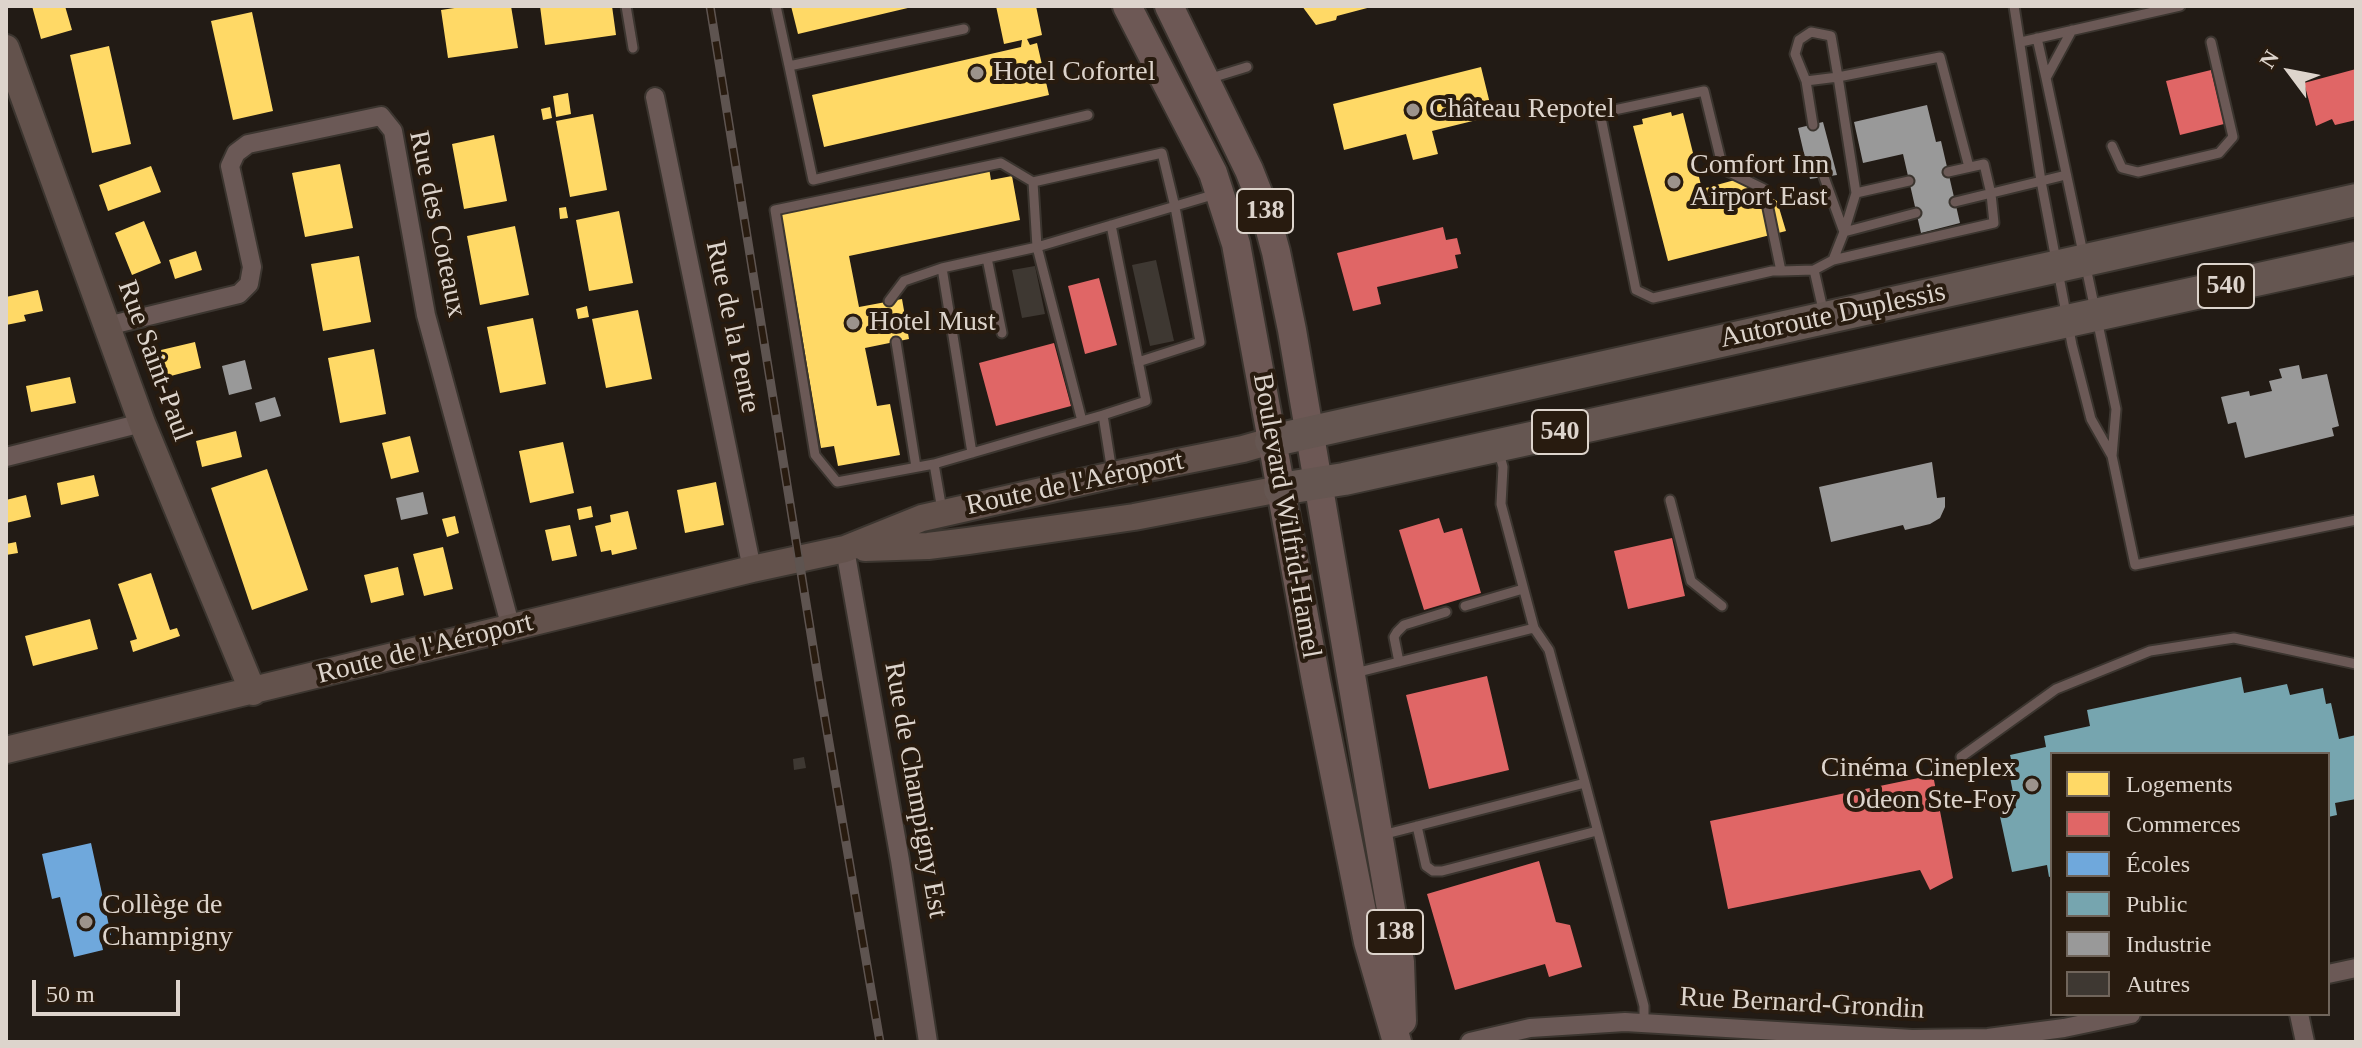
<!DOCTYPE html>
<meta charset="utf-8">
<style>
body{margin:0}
#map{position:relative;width:2362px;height:1048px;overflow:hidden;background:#221b15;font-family:"Times New Roman",serif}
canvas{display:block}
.frame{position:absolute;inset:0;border:8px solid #ddd4cc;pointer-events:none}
.legend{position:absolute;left:2050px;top:752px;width:280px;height:264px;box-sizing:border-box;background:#281b0f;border:2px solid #70655b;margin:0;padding:10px 14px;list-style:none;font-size:24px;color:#ddd4cc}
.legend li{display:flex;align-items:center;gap:16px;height:40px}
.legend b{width:40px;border:2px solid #70655b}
.north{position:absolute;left:2250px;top:32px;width:80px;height:80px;-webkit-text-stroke:6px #281b0f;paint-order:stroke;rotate:302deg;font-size:22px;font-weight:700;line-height:32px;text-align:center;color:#ddd4cc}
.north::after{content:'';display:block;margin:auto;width:28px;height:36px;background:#ddd4cc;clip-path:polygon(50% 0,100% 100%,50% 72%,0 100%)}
.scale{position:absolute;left:32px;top:980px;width:148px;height:36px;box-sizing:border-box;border:4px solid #ddd4cc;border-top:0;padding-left:10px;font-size:24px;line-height:28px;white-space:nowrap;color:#ddd4cc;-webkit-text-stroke:6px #281b0f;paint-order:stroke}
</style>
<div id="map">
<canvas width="2362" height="1048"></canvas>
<div class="frame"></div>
<ul class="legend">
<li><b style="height:22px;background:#ffd966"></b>Logements</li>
<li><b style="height:22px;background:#e06666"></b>Commerces</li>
<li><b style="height:22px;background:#6fa8dc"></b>Écoles</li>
<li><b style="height:22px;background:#76a5af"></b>Public</li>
<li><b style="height:22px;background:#999"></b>Industrie</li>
<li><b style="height:22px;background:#3e3832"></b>Autres</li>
</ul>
<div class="north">N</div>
<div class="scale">50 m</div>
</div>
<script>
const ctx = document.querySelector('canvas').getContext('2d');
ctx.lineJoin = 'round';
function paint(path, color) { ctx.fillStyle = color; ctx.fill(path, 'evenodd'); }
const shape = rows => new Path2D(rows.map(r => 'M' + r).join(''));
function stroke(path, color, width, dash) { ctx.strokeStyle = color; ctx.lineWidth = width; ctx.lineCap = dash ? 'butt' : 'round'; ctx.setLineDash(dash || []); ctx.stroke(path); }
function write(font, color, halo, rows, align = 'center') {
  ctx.font = font + ' "Times New Roman",serif'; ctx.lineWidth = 8; ctx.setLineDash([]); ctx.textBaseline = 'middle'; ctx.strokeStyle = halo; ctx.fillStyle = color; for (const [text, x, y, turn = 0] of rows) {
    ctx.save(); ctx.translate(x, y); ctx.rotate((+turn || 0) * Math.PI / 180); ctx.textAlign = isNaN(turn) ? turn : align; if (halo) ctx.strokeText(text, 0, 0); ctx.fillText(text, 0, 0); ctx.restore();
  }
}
const homes = shape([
 [32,6,65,6,72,30,41,39],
 [468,6,511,6,518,48,448,58,441,10],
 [540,6,612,6,616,35,545,45],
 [791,6,912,6,912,7,798,34],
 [996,6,1036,6,1042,35,1027,39,1030,45,1037,43,1049,95,824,147,812,95,1021,47,1022,40,1004,44],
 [1302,6,1370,6,1371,7,1337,16,1336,20,1316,25],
 [252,12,273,111,233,120,211,21],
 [109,46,131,144,92,153,70,55],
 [1481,67,1493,116,1432,131,1438,154,1413,160,1406,134,1344,150,1333,104],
 [568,93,571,114,556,117,553,96],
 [550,107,552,118,543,120,541,109],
 [1671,112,1672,116,1683,113,1702,189,1753,175,1759,198,1768,196,1777,201,1786,231,1668,261,1633,126,1643,124,1642,119],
 [593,114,607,190,570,197,556,121],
 [494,135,507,201,464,209,452,144],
 [340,164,353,228,305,237,292,173],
 [151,166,161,192,108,211,99,185],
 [989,168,991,180,1012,176,1020,220,849,256,859,307,902,299,909,339,865,348,877,406,890,404,900,455,838,466,834,446,821,448,781,212],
 [566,207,568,218,560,219,559,208],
 [619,211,633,283,589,291,576,220],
 [144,221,161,263,132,275,115,233],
 [515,226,529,295,480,305,467,236],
 [196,251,202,270,175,279,169,260],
 [359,256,371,322,323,331,311,264],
 [38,290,43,311,24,315,26,321,6,325,6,297],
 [587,306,589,317,578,319,576,309],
 [638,310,652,379,606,388,592,319],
 [533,318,546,384,500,393,487,327],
 [195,342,201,368,167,377,161,350],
 [374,349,386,414,340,423,328,358],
 [70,377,76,403,31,412,26,386],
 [236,431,242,457,202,467,196,441],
 [410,436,419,472,391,479,382,443],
 [563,442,574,493,530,503,519,451],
 [267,469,308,590,252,610,211,488],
 [94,475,99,496,61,505,57,483],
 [716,482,724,525,685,533,677,490],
 [26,495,31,517,6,523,6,500],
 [591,506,593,517,579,520,577,509],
 [628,511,637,549,612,555,611,550,601,552,595,526,611,522,610,515],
 [455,516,459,533,447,537,442,519],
 [570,525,577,556,552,561,545,530],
 [16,542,18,553,6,555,6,544],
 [443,547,453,589,424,596,413,554],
 [398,567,404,595,371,603,364,575],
 [151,573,170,630,177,628,180,636,133,652,130,641,137,639,118,584],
 [90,619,98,649,33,666,25,636]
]);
const shops = shape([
 [2356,69,2356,120,2335,125,2332,119,2316,126,2304,83],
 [2211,70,2224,124,2180,135,2166,81],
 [1443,227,1446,240,1457,238,1461,254,1455,255,1458,268,1377,287,1381,304,1353,311,1337,253],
 [1099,278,1117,345,1085,354,1068,286],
 [1054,343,1071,406,996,426,979,363],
 [1439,518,1444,533,1462,528,1481,593,1424,610,1399,530],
 [1672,538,1685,596,1628,609,1614,551],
 [1487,676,1509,770,1429,789,1406,695],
 [1933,775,1953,878,1930,890,1920,870,1728,909,1710,821],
 [1539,861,1556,922,1570,925,1582,967,1549,977,1545,964,1455,990,1427,894]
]);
const schools = shape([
 [91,843,111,935,100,937,103,950,74,957,60,897,52,899,42,854]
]);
const public = shape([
 [2241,677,2244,693,2287,684,2290,695,2323,688,2326,704,2331,703,2339,739,2356,735,2356,799,2335,803,2337,815,2328,817,2328,754,2052,754,2052,876,2049,877,2047,865,2012,872,1999,812,2016,808,2009,772,2014,771,2010,755,2046,747,2044,736,2090,726,2087,710]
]);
const industry = shape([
 [1927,105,1936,142,1941,141,1960,223,1921,233,1903,154,1863,163,1854,122],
 [1823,122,1837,175,1810,179,1798,128],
 [245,360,252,389,229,395,222,366],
 [2299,365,2302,379,2327,374,2339,426,2332,428,2334,436,2245,458,2236,422,2228,424,2221,397,2249,391,2250,396,2272,391,2269,381,2282,378,2279,369],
 [275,397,281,416,260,422,255,403],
 [1932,462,1937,498,1945,497,1945,507,1940,518,1930,524,1905,530,1903,525,1831,542,1819,487],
 [423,492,428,514,401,520,396,498]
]);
const building = shape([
 [1156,260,1174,341,1150,346,1132,265],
 [1035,266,1045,314,1022,318,1012,270],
 [804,757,806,768,794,770,793,759]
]);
const lane = shape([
 [626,6,633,48],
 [776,6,789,66],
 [2014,6,2041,181,2072,345,2091,419,2112,456],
 [964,29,789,66,813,180,1088,115],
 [2072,30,2046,78,2116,409,2112,456,2135,565,2356,520],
 [2037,38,2046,78],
 [2021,42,2180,6],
 [1208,79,1247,67],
 [1806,81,1813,125],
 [2112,146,2122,168,2138,172,2219,153,2233,137,2211,42],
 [1824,177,1844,232],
 [1033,182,1037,247,1082,421,1103,415,1112,472],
 [1856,193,1909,181],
 [1955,202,2066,175],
 [1844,232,1856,193,1838,77,1831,36,1811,32,1799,40,1795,54,1806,81,1838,77,1940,57,1969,167],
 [987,258,1002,333],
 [1833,260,1994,223,1991,194,1984,164,1948,172],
 [942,268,1037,247,1216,194],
 [1814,270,1833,260,1844,232,1916,213],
 [1781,271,1764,189,1723,169,1704,91,1600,113,1636,290,1653,298,1772,271,1781,271,1814,270,1824,314],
 [889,301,904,281,942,268,972,453],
 [896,342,916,467],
 [1103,415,1146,401,1111,225],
 [1498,449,1503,467,1501,504,1534,628,1549,650,1585,783],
 [934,464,1082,421],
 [1670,500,1691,581,1722,606],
 [942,510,934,464,837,482,815,455,775,210,1001,163,1033,182,1162,153,1175,207,1200,342,1138,362],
 [1465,606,1523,589],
 [1399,662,1394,637,1397,632,1404,625,1446,612],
 [1355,673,1534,628],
 [1961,757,2056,689,2150,651,2234,638,2356,664],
 [1417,826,1426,866,1433,871,1442,871,1597,831],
 [1382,835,1585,783,1644,1006,1644,1023]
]);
const street = shape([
 [655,97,752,569],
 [107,326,239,294,249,284,252,267,230,166,236,153,248,144,381,116,393,131,426,315,511,628],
 [6,457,142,423],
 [845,549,900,860,928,1042],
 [2328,974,2356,968],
 [2299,1014,2305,1042],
 [1470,1042,1530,1028,1625,1022,1912,1039,1988,1038,2064,1028,2131,1014]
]);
const secondary = shape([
 [6,48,142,423,253,692],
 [865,548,928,546,968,541,1134,517,1280,489],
 [6,750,752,569,845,549,922,518,1113,475,1243,449,1271,441]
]);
const primary = shape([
 [1127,6,1213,173,1236,244,1316,681,1368,942,1397,1042],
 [1169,6,1249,170,1264,208,1276,252,1292,330,1400,962,1402,1021]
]);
const highway = shape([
 [1271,441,2356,200],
 [1280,489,1344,479,2356,258]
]);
const rail = shape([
 [710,6,819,684,880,1042]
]);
const markers = [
 [977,73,8,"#9c938c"],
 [1413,110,8,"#9c938c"],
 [1674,182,8,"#9c938c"],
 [853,323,8,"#9c938c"],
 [2032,785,8,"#9c938c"],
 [86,922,8,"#9c938c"]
];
const shields = [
 [1265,211,56],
 [2226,286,56],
 [1560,432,56],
 [1395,932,56]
];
const shieldNames = [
 ["138",1265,211],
 ["540",2226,286],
 ["540",1560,432],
 ["138",1395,932]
];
const poiNames = [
 ["Hotel Cofortel",993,73],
 ["Château Repotel",1429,110],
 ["Comfort Inn",1690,166],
 ["Airport East",1690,198],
 ["Hotel Must",869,323],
 ["Cinéma Cineplex",2016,769,"right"],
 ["Odeon Ste-Foy",2016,801,"right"],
 ["Collège de",102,906],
 ["Champigny",102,938]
];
const streetNames = [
 ["Rue des Coteaux",437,224,78],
 ["Autoroute Duplessis",1833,316,-12],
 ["Rue de la Pente",732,327,78],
 ["Rue Saint-Paul",154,361,70],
 ["Route de l'Aéroport",1075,484,-12],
 ["Boulevard Wilfrid-Hamel",1286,516,80],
 ["Route de l'Aéroport",425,649,-14],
 ["Rue de Champigny Est",915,790,80],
 ["Rue Bernard-Grondin",1802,1004,3]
];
paint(homes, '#ffd966');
paint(shops, '#e06666');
paint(schools, '#6fa8dc');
paint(public, '#76a5af');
paint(industry, '#999');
paint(building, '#3e3832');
stroke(lane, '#3b352f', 13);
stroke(street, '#3b352f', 22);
stroke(secondary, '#3b352f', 30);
stroke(primary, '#3b352f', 32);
stroke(highway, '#3b352f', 36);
stroke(lane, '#6b5956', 9);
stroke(street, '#6b5956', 18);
stroke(secondary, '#63524c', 26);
stroke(primary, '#6d5855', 28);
stroke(highway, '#655651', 32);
stroke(rail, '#5e5450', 9);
stroke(rail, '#281b0f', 6, [18]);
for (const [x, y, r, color] of markers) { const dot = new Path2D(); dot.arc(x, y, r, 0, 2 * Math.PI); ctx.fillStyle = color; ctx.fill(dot); stroke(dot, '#281b0f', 3); }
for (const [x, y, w] of shields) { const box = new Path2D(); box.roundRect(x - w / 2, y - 22, w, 44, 6); ctx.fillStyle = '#281b0f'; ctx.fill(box); stroke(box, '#ddd4cc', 2); }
write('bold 26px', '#ddd4cc', null, shieldNames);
write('28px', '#ddd4cc', '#281b0f', poiNames, 'left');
write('28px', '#ddd4cc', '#281b0f', streetNames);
</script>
